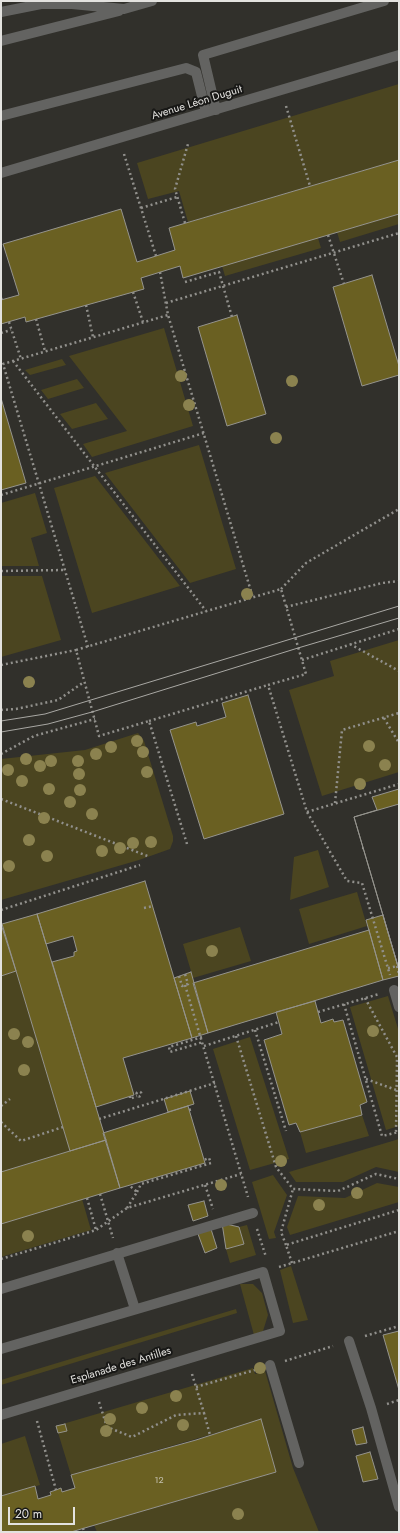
<!DOCTYPE html>
<meta charset="utf-8">
<style>
body{margin:0}
#map{position:relative;width:400px;height:1533px;overflow:hidden;background:#31302b;font-family:Jost,sans-serif}
canvas{display:block}
.frame{position:absolute;inset:0;border:2px solid #e3e2df;pointer-events:none}
.scale{position:absolute;left:8px;top:1507px;width:67px;height:18px;box-sizing:border-box;border:2px solid #e3e2df;border-top:0;padding-left:5px;font-size:12px;line-height:14px;white-space:nowrap;color:#e3e2df;-webkit-text-stroke:3px #181816;paint-order:stroke}
</style>
<div id="map">
<canvas width="400" height="1533"></canvas>
<div class="frame"></div>
<div class="scale">20 m</div>
</div>
<script>
const ctx = document.querySelector('canvas').getContext('2d');
ctx.lineJoin = 'round';
function paint(path, color) { ctx.fillStyle = color; ctx.fill(path, 'evenodd'); }
const shape = rows => new Path2D(rows.map(r => 'M' + r).join(''));
function stroke(path, color, width, dash) { ctx.strokeStyle = color; ctx.lineWidth = width; ctx.lineCap = dash ? 'butt' : 'round'; ctx.setLineDash(dash || []); ctx.stroke(path); }
function write(font, color, halo, rows, align = 'center') {
  ctx.font = font + ' Jost,sans-serif'; ctx.lineWidth = 4; ctx.setLineDash([]); ctx.textBaseline = 'middle'; ctx.strokeStyle = halo; ctx.fillStyle = color; for (const [text, x, y, turn = 0] of rows) {
    ctx.save(); ctx.translate(x, y); ctx.rotate((+turn || 0) * Math.PI / 180); ctx.textAlign = isNaN(turn) ? turn : align; if (halo) ctx.strokeText(text, 0, 0); ctx.fillText(text, 0, 0); ctx.restore();
  }
}
const green = shape([
 [399,84,399,160,188,222,179,191,148,199,137,163],
 [399,214,399,224,340,242,337,232],
 [318,238,321,248,225,276,222,266],
 [164,328,193,426,92,457,83,444,127,431,69,356],
 [62,359,66,365,30,375,25,370],
 [77,379,84,388,48,399,41,390],
 [96,403,108,419,72,429,60,414],
 [199,445,236,569,190,583,105,473],
 [95,476,180,586,92,613,54,488],
 [35,493,47,533,31,538,39,566,1,566,1,503],
 [1,576,42,576,61,640,1,657],
 [399,640,399,772,322,796,289,690,334,676,330,661],
 [138,733,144,741,173,836,173,841,170,849,139,860,1,900,1,759,85,750],
 [318,850,329,887,290,900,294,857],
 [357,892,367,926,309,944,299,909],
 [240,927,251,961,193,978,183,944],
 [16,971,70,1151,1,1172,1,976],
 [388,996,399,1032,399,1126,386,1130,350,1007],
 [250,1037,289,1159,250,1170,213,1049],
 [362,1115,369,1136,306,1153,300,1132],
 [399,1139,399,1172,376,1167,343,1182,296,1182,289,1172],
 [273,1175,287,1195,274,1232,276,1238,269,1239,252,1182],
 [377,1183,399,1187,399,1202,290,1235,287,1227,298,1196,345,1198],
 [82,1199,91,1230,1,1257,1,1224],
 [247,1225,256,1255,230,1263,226,1249,244,1244,239,1227],
 [291,1266,308,1320,293,1323,280,1270],
 [240,1284,253,1284,262,1293,268,1315,263,1331,254,1335],
 [236,1309,237,1313,1,1385,1,1380],
 [253,1368,255,1374,265,1371,293,1468,319,1532,97,1532,94,1525,276,1472,261,1420,71,1475,56,1426],
 [25,1436,40,1485,1,1496,1,1444]
]);
const building = shape([
 [399,160,399,214,183,278,180,266,141,278,144,289,26,322,25,317,1,324,1,300,19,295,3,244,121,209,137,262,175,250,169,228,399,160],
 [372,275,399,366,399,375,362,386,333,287,372,275],
 [237,315,266,414,227,426,198,327,237,315],
 [1,398,26,483,1,490,1,398],
 [248,695,284,814,204,839,170,730,196,722,197,726,226,717,222,703,248,695],
 [399,789,399,965,398,966,354,817,377,810,372,797,399,789],
 [399,804,399,970,354,817,399,804],
 [145,881,192,1038,123,1058,134,1095,96,1107,52,962,74,956,74,952,77,951,73,936,46,944,37,914,145,881],
 [37,914,106,1140,70,1151,2,924,37,914],
 [383,915,399,970,399,976,383,980,366,920,383,915],
 [1,924,16,971,1,976,1,924],
 [369,930,383,980,208,1033,193,983,369,930],
 [191,972,208,1033,192,1038,174,978,191,972],
 [315,1001,321,1023,333,1019,334,1022,343,1020,367,1102,360,1105,362,1115,300,1132,296,1123,289,1125,264,1040,282,1034,276,1012,315,1001],
 [190,1091,194,1104,168,1112,164,1099,190,1091],
 [188,1106,205,1163,120,1188,103,1133,188,1106],
 [106,1140,120,1188,1,1224,1,1172,106,1140],
 [204,1201,208,1216,193,1221,188,1205,204,1201],
 [222,1223,239,1227,244,1244,226,1249,222,1223],
 [210,1226,217,1248,205,1253,198,1234,210,1226],
 [399,1331,399,1390,383,1335,399,1331],
 [261,1419,276,1472,71,1532,1,1532,1,1496,35,1486,38,1499,51,1495,50,1492,56,1490,61,1488,62,1492,75,1488,71,1475,196,1440,261,1419],
 [65,1424,67,1431,58,1433,56,1426,65,1424],
 [363,1427,367,1443,356,1445,352,1430,363,1427],
 [370,1452,378,1479,363,1482,356,1456,370,1452]
]);
const path = shape([
 [286,106,310,186],
 [124,154,156,256],
 [141,208,177,197],
 [185,223,175,189,188,144],
 [328,235,344,284],
 [160,272,168,315,253,598],
 [185,282,219,272,232,317],
 [133,292,143,322],
 [1,298,2,300],
 [166,303,399,233],
 [86,305,93,337],
 [36,319,45,351],
 [9,322,21,359],
 [1,333,11,330],
 [13,361,206,611],
 [1,495,204,433],
 [1,571,64,570],
 [281,589,306,563,399,509],
 [286,607,382,583,399,581],
 [350,644,399,671],
 [88,647,3,364,168,315],
 [302,660,399,629],
 [1,665,76,650],
 [1,710,16,709,58,700,84,682],
 [384,718,399,743],
 [149,721,268,685],
 [1,754,34,736,95,719],
 [1,799,150,857],
 [335,803,342,730,399,713],
 [307,812,399,784],
 [187,844,149,721,99,736,76,650,281,589,306,674,268,685,307,812,347,881,362,883,390,975],
 [362,848,363,848],
 [144,908,153,906],
 [1,910,140,865],
 [397,966,399,974],
 [388,968,398,966],
 [179,976,182,986,188,984,185,974],
 [185,985,248,1197],
 [365,998,397,1057,396,1133],
 [344,1004,382,1136,399,1132],
 [318,1012,379,994],
 [255,1030,286,1131],
 [236,1036,276,1167,293,1189,338,1191,376,1174,399,1179],
 [202,1037,169,1047,170,1052,203,1042],
 [204,1046,279,1022],
 [366,1079,399,1091],
 '136.5 1094a2.5 2.5 0 1 1 5 0a2.5 2.5 0 1 1-5 0Z',
 [130,1096,130,1099,137,1096],
 [1,1106,10,1099],
 [189,1110,193,1109],
 [99,1119,215,1083],
 [1,1122,21,1141,63,1127],
 [205,1185,213,1209],
 [137,1192,141,1184,211,1163,209,1158,204,1160],
 [100,1194,113,1238],
 [87,1198,96,1230],
 [127,1208,137,1192,129,1185],
 [257,1229,266,1257],
 [286,1245,281,1232,293,1189],
 [1,1259,96,1230,127,1208,241,1174],
 [292,1263,286,1245,399,1210],
 [279,1267,399,1231],
 [365,1336,399,1326],
 [285,1361,333,1346],
 [192,1374,204,1413],
 [196,1387,255,1370],
 [99,1402,107,1427,132,1437,176,1415,204,1413,210,1435],
 [387,1404,399,1400],
 [37,1421,56,1490],
 [83,1528,84,1532],
 [73,1531,73,1532]
]);
const minor = shape([
 [1,12,41,4,72,4,124,9,152,1],
 [1,41,119,11],
 [216,110,203,55,384,1],
 [1,116,186,68,196,72,206,112],
 [1,173,399,55],
 [394,990,399,1007],
 [117,1253,135,1309],
 [1,1289,253,1213],
 [349,1341,371,1408,399,1507],
 [1,1349,263,1272,280,1331,1,1415],
 [270,1365,299,1463]
]);
const tram = shape([
 [1,721,45,714,399,606],
 [1,732,48,724,92,712,298,648,399,618]
]);
const trees = [
 [181,376],
 [292,381],
 [189,405],
 [276,438],
 [247,594],
 [29,682],
 [137,741],
 [369,746],
 [111,747],
 [143,752],
 [96,754],
 [26,759],
 [51,761],
 [78,761],
 [385,765],
 [40,766],
 [8,770],
 [147,772],
 [79,774],
 [22,781],
 [360,784],
 [49,789],
 [80,790],
 [70,802],
 [92,814],
 [44,818],
 [29,840],
 [151,842],
 [133,843],
 [120,848],
 [102,851],
 [47,856],
 [9,866],
 [212,951],
 [373,1031],
 [14,1034],
 [28,1042],
 [24,1070],
 [281,1161],
 [221,1185],
 [357,1193],
 [319,1205],
 [28,1236],
 [260,1368],
 [176,1396],
 [142,1408],
 [110,1419],
 [183,1425],
 [106,1431],
 [238,1514]
];
const numberNames = [
 ["12",159,1481]
];
const streetNames = [
 ["Avenue Léon Duguit",197,103,-17],
 ["Esplanade des Antilles",121,1366,-17]
];
paint(green, '#4b4520');
paint(building, '#6a6022');
stroke(building, '#95948e', 1);
stroke(path, '#91908c', 2.5, [2, 3]);
stroke(minor, '#636361', 10);
stroke(tram, '#a9a8a4', 1);
ctx.fillStyle = '#8b824f';
for (const [x, y] of trees) { ctx.beginPath(); ctx.arc(x, y, 6, 0, 2 * Math.PI); ctx.fill(); }
write('9px', '#c5c2b0', null, numberNames);
write('11px', '#e3e2df', '#181816', streetNames);
</script>
